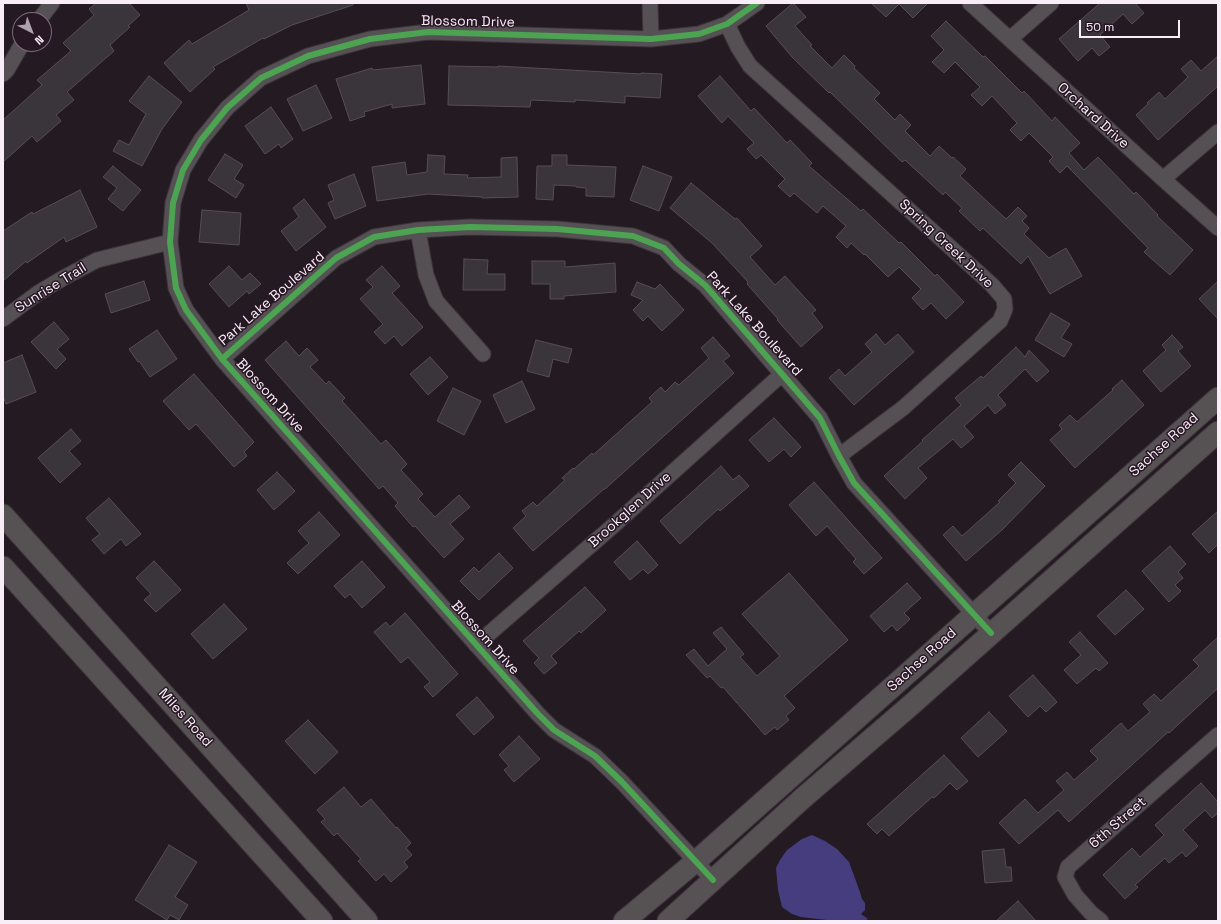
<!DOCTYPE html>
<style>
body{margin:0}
#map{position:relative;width:1221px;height:924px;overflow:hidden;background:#241a22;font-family:"Space Grotesk",sans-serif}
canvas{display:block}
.frame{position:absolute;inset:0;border:4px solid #f9edf7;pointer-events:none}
.north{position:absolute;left:12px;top:12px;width:40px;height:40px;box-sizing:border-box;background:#271724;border:1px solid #7b6d78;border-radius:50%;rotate:138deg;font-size:11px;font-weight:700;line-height:16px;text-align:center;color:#f9edf7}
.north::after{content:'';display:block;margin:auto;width:14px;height:18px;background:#aea3ac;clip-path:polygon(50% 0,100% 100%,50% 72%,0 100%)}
.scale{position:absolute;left:1079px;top:20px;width:101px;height:18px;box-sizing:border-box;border:2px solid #f9edf7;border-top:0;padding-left:5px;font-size:12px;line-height:14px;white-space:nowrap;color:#f9edf7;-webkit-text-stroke:3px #271724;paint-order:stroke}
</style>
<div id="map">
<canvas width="1221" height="924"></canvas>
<div class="frame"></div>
<div class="north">N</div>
<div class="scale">50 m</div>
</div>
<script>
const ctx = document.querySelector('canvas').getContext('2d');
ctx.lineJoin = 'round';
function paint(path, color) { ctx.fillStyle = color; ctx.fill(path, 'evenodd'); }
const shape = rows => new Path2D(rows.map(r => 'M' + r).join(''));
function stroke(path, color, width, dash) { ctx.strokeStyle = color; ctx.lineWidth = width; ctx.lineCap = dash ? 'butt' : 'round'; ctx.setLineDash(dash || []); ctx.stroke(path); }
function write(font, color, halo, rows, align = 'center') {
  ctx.font = font + ' "Space Grotesk",sans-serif'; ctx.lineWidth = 3; ctx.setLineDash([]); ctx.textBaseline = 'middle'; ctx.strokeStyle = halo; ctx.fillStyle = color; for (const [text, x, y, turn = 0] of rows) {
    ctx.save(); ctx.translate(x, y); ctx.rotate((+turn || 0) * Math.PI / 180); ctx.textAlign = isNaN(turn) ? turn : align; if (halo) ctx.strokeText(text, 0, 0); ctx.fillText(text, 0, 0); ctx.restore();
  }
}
const water = shape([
 [812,835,825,841,837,849,849,862,860,892,862,899,865,903,865,910,861,914,868,919,864,921,835,921,801,917,792,914,782,907,778,890,776,868,780,860,787,850,802,839]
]);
const building = shape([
 [96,3,129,3,140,15,128,26,130,27,110,45,114,51,67,92,74,100,56,115,61,121,37,142,32,136,3,162,3,120,42,85,37,80,71,51,63,43,94,15,89,9,96,3],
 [246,3,353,3,353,5,292,25,264,39,263,38,213,67,215,69,190,92,164,63,189,40,192,44,249,10,246,3],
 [793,3,806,17,795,26,812,45,810,46,832,68,844,55,855,66,854,68,880,93,874,99,895,120,900,114,911,125,905,131,930,156,939,146,952,158,953,157,966,169,960,176,1006,219,1018,207,1027,216,1022,221,1029,228,1024,234,1049,258,1066,248,1082,276,1050,294,1028,256,1021,264,983,228,980,231,959,211,962,208,945,192,943,195,905,160,902,162,830,92,829,93,792,57,766,26,793,3],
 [871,3,928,3,913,18,899,4,886,17,871,3],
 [1100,3,1135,3,1144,13,1132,24,1123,14,1100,35,1110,47,1099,56,1092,48,1078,61,1059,39,1100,3],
 [946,21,983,57,985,56,1022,93,1024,91,1052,121,1055,117,1080,143,1069,153,1084,170,1098,157,1134,194,1136,192,1158,215,1157,216,1193,250,1170,275,1144,252,1148,248,1067,166,1060,173,1049,161,1053,157,1029,133,1021,141,1010,130,1017,123,992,96,982,106,971,95,980,87,955,62,944,73,932,62,944,50,931,36,946,21],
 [1218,56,1218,86,1158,140,1136,115,1148,104,1147,103,1159,92,1165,99,1188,77,1181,69,1191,60,1201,71,1218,56],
 [421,65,425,104,392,108,392,104,364,112,365,116,350,121,336,79,372,68,373,70,421,65],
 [449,66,498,67,498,66,641,74,641,73,662,74,660,98,625,96,625,103,575,100,575,102,531,100,530,107,448,105,449,66],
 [149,76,182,102,162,129,142,166,113,151,119,140,129,145,146,114,129,101,149,76],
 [720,76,751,111,754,108,787,143,790,140,812,163,809,166,861,211,863,209,899,243,901,242,935,276,937,274,964,302,946,319,931,303,923,310,912,298,921,289,899,267,888,277,865,254,864,255,851,243,847,248,836,237,846,226,823,206,817,213,794,193,790,197,778,186,785,179,761,155,756,159,747,149,754,143,728,116,722,123,698,96,720,76],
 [316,85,332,118,303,131,287,99,316,85],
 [271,107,293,139,281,148,279,144,265,154,245,126,271,107],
 [225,154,243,165,234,179,244,185,236,198,208,180,225,154],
 [428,155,445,156,444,174,468,175,467,178,501,177,501,158,517,157,518,197,482,198,482,197,428,194,377,201,372,167,405,162,407,175,427,172,428,155],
 [552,155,567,155,567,165,616,167,614,197,586,196,586,188,576,187,576,186,554,185,553,200,536,199,537,166,552,166,552,155],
 [113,166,141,190,123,211,108,199,117,188,103,177,113,166],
 [643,166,672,177,659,211,630,200,643,166],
 [354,174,366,206,335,219,328,203,334,200,328,185,354,174],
 [691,183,735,219,737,218,762,246,750,257,775,285,785,276,816,310,812,313,823,327,801,347,777,320,778,319,747,284,748,282,712,243,670,208,691,183],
 [80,190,97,227,66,242,64,237,27,263,26,261,3,281,3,231,32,212,33,214,80,190],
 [304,199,326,227,296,251,281,231,299,217,293,208,304,199],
 [202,210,241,213,239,245,199,242,202,210],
 [464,259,488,260,487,274,505,274,505,290,463,290,464,259],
 [532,261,565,261,565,267,615,263,616,292,564,296,564,299,550,299,550,284,532,284,532,261],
 [229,266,242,280,250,273,261,284,249,294,247,291,229,307,209,284,229,266],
 [382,266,400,286,392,293,423,327,402,346,394,336,385,344,374,332,383,324,360,299,373,287,366,280,382,266],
 [144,281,150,300,111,313,105,294,144,281],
 [1218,281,1218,319,1199,299,1218,281],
 [637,282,655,289,660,284,684,310,662,331,648,316,643,321,633,310,643,300,631,295,637,282],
 [1051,313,1070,324,1061,338,1072,344,1064,357,1035,340,1051,313],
 [54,322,69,339,57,349,66,359,56,369,31,342,54,322],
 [157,330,177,359,150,377,139,361,138,362,129,349,157,330],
 [876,334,885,345,898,334,914,352,854,405,829,378,839,369,845,376,872,352,865,344,876,334],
 [1172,335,1183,347,1178,351,1191,366,1161,392,1143,371,1166,350,1162,345,1172,335],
 [713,337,730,356,723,361,734,373,605,489,604,489,533,551,513,528,526,516,522,511,533,502,537,506,565,480,562,478,573,468,574,469,592,453,593,455,652,402,649,398,661,387,665,392,675,382,679,385,709,358,701,348,713,337],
 [536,340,572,349,568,363,553,359,549,377,527,371,536,340],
 [286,341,299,356,307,348,318,360,310,367,326,384,329,381,345,398,342,401,381,444,386,440,407,464,401,470,423,494,418,499,435,517,459,495,470,507,450,524,464,539,444,558,415,526,413,527,395,506,398,503,383,486,379,489,265,360,286,341],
 [1016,347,1025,357,1029,350,1049,371,1037,382,1025,369,998,395,1006,405,995,414,988,405,964,426,974,437,961,448,953,439,918,468,927,478,905,499,884,476,923,441,922,440,961,405,955,398,981,376,983,378,1016,347],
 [22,355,36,392,6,404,3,396,3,363,22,355],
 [430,357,448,377,428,395,410,374,430,357],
 [194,374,254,442,244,452,247,456,234,467,196,424,189,430,163,401,194,374],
 [1122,380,1144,405,1075,468,1050,440,1062,429,1059,425,1070,415,1077,422,1113,390,1112,389,1122,380],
 [522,381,535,409,506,423,493,395,522,381],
 [453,388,481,401,464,435,437,421,453,388],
 [774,418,801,447,791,457,784,449,769,462,749,440,774,418],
 [71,429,81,441,69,451,81,464,60,483,38,458,71,429],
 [1021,462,1045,486,1002,530,966,561,943,535,953,526,962,536,1000,502,998,501,1016,483,1008,475,1021,462],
 [721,466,733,480,739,475,749,486,720,511,718,509,680,544,660,521,721,466],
 [277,472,295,491,274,510,257,490,277,472],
 [814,482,882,558,864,574,853,562,856,559,827,526,816,536,789,505,814,482],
 [109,498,141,534,126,546,121,539,104,554,92,540,100,534,86,518,109,498],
 [1218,511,1218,544,1209,553,1192,534,1218,511],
 [319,512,340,535,298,574,287,563,309,543,298,531,319,512],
 [637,541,658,565,648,574,643,569,630,580,614,562,637,541],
 [1170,546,1186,564,1178,572,1183,578,1175,585,1181,591,1169,602,1142,571,1170,546],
 [499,553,513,568,479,600,460,581,474,567,479,572,499,553],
 [154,561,181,590,156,612,144,600,151,594,136,578,154,561],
 [362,561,385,587,362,608,350,594,345,598,334,586,362,561],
 [789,573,848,640,784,696,795,708,786,716,789,720,777,730,775,727,765,735,723,687,721,688,710,676,707,678,686,655,694,649,708,666,727,649,713,633,721,627,744,654,740,657,757,676,780,656,742,614,789,573],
 [907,583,921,598,904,613,910,619,897,631,892,625,884,632,870,616,907,583],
 [585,587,606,610,581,633,579,631,551,656,557,663,544,674,534,663,539,658,523,641,585,587],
 [1126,590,1144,609,1115,635,1097,616,1126,590],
 [224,604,247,629,213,659,191,634,224,604],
 [405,613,458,674,433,697,424,687,430,682,408,657,401,663,374,632,386,622,390,627,405,613],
 [1080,632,1108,663,1099,671,1096,668,1077,684,1064,670,1081,655,1069,642,1080,632],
 [1218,637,1218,688,1169,733,1168,732,1069,822,1058,810,1019,844,999,823,1025,799,1038,813,1064,790,1056,781,1067,772,1074,780,1098,759,1090,751,1121,723,1128,731,1150,712,1143,704,1154,694,1161,701,1199,666,1193,660,1218,637],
 [1033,675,1057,702,1046,712,1040,706,1028,717,1009,696,1033,675],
 [477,697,494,717,474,735,456,715,477,697],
 [989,712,1007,731,978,757,961,738,989,712],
 [308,720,338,752,315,774,285,741,308,720],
 [519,736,540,759,514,782,504,770,509,766,499,755,519,736],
 [944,755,968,781,957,790,950,783,934,798,932,797,889,836,882,829,877,834,867,824,944,755],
 [1201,783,1218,802,1218,813,1212,818,1205,810,1183,830,1198,846,1186,857,1182,852,1169,863,1165,858,1135,885,1138,887,1125,899,1103,875,1132,848,1140,857,1164,835,1155,825,1201,783],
 [344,787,361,807,371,799,396,828,397,827,411,843,406,848,412,855,404,862,408,867,391,882,384,874,376,881,358,861,361,859,337,833,334,836,321,822,325,819,317,810,344,787],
 [169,845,197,862,175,897,188,905,179,920,170,915,167,920,135,900,169,845],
 [1004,849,1006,867,1011,867,1012,881,985,883,982,851,1004,849],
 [1018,901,1036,921,996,921,1018,901]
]);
const minor = shape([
 [650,3,651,39],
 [970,3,1163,179,1218,228],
 [39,20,52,3],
 [727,24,738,47,750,66,992,285,1004,299,1005,309,1000,321,903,408,839,456],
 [1010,39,1051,3],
 [3,74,7,70,22,44],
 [1163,179,1218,132],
 [418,230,426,275,436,301,483,354],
 [3,319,38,293,65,277,97,260,170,242],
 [222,359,336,258,374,237,418,230,470,227,557,229,633,236,664,248,679,264,705,285,820,418,839,456,854,483,991,633],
 [476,645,614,525,782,374],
 [713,880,622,782,595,756,554,730,538,714,222,359,186,310,176,288,170,242,173,203,183,170,201,140,227,108,261,78,308,56,370,39,428,32,651,39,699,34,727,24,757,3],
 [1101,921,1091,913,1075,895,1065,877,1068,867,1218,735]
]);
const secondary = shape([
 [3,515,367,921],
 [3,567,322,921],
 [624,921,695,862,1218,398],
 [668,921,803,798,911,705,1218,432]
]);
const cycleway = shape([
 [222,359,336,258,374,237,418,230,470,227,557,229,633,236,664,248,679,264,705,285,820,418,839,456,854,483,991,633],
 [713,880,622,782,595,756,554,730,538,714,222,359,186,310,176,288,170,242,173,203,183,170,201,140,227,108,261,78,308,56,370,39,428,32,651,39,699,34,727,24,757,3]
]);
const streetNames = [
 ["Blossom Drive",468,22,1],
 ["Orchard Drive",1093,116,42],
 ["Spring Creek Drive",946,244,43],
 ["Sunrise Trail",51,288,-32],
 ["Park Lake Boulevard",272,299,-41],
 ["Park Lake Boulevard",754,324,48],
 ["Blossom Drive",270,396,48],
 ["Sachse Road",1164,445,-42],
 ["Brookglen Drive",630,510,-42],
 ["Blossom Drive",485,638,48],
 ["Sachse Road",922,660,-42],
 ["Miles Road",185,718,48],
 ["6th Street",1118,823,-41]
];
paint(water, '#463d7f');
paint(building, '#3a343b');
stroke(building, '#554e56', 1);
stroke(minor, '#3d343b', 17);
stroke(secondary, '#3d343b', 23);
stroke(minor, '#555053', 15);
stroke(secondary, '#565153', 21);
stroke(cycleway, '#4ca352', 6);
write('14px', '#f9edf7', '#271724', streetNames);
</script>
